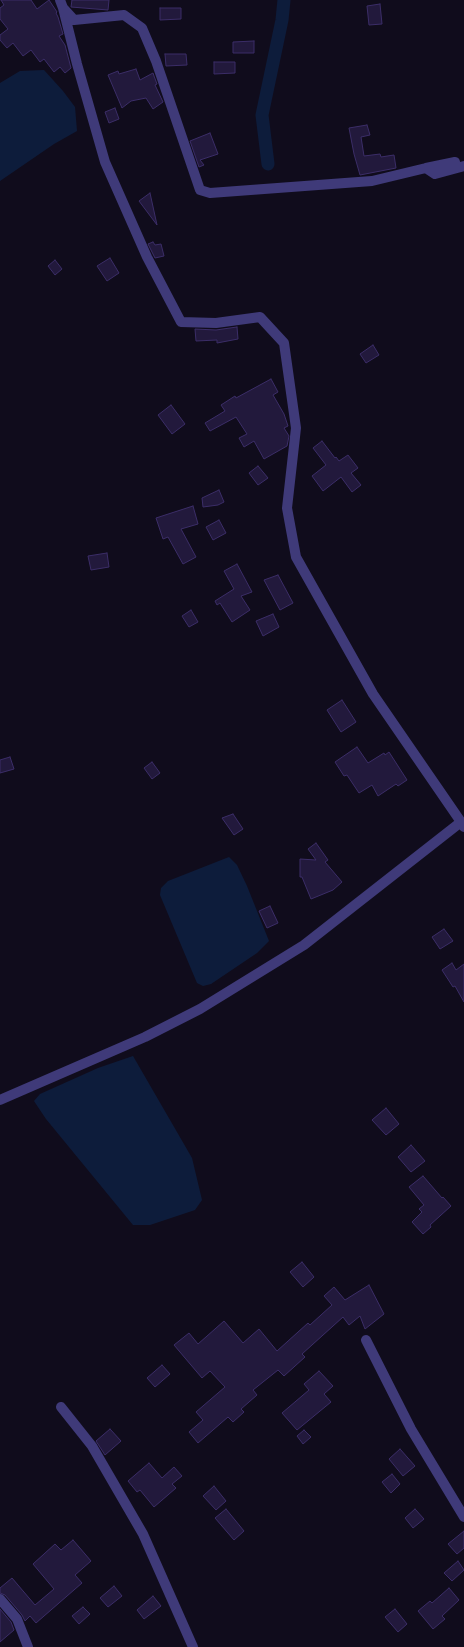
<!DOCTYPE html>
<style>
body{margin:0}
canvas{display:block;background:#100c1c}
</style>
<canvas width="464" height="1647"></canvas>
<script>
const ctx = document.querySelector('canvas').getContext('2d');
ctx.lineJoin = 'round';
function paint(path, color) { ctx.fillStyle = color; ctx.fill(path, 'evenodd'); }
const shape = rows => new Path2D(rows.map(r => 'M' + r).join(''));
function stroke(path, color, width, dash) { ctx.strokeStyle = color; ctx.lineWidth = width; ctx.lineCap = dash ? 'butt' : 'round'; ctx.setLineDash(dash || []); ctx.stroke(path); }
const water = shape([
 [44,70,63,91,75,107,77,131,54,144,0,181,0,83,20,71],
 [229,857,237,865,247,886,269,941,257,953,211,984,203,986,197,983,160,895,161,888,168,881],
 [133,1056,192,1158,202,1200,195,1210,150,1225,133,1225,46,1119,34,1101,40,1094,98,1068]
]);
const canal = shape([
 [268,164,262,115,282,20,284,0]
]);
const building = shape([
 [1,0,31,0,37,9,49,0,57,12,56,13,58,17,63,34,59,36,65,45,71,68,65,73,60,67,54,72,44,59,40,62,31,50,23,56,13,43,7,48,0,40,0,35,8,29,0,19,0,8,4,5,1,0],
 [72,0,109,0,108,10,71,7,72,0],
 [380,4,382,24,369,25,367,6,380,4],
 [160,8,181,8,181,19,160,20,160,8],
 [254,41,254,53,233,53,233,42,254,41],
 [165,54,186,54,187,65,166,66,165,54],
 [214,62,235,62,235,73,214,74,214,62],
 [136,69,140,80,153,73,154,76,157,84,155,85,163,102,153,109,146,98,131,101,122,108,108,75,118,71,119,74,136,69],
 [115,108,119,119,109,123,105,112,115,108],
 [367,125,370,135,361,137,364,156,380,154,381,157,394,155,396,168,360,175,354,154,349,128,367,125],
 [210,133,218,154,200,160,204,165,199,167,190,141,210,133],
 [150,193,157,225,139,201,150,193],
 [153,242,155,245,161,244,164,256,155,258,148,244,153,242],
 [110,258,119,273,107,281,97,266,110,258],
 [55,260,62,269,55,275,48,266,55,260],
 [237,327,238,339,217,343,217,340,196,341,195,329,216,330,237,327],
 [373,345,379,355,366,363,360,354,373,345],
 [271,379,278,392,273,395,284,414,288,426,284,428,289,436,287,446,264,459,254,441,244,447,239,438,247,434,236,417,210,431,205,423,225,411,221,405,235,396,236,398,271,379],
 [171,405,185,424,172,434,158,415,171,405],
 [322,441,335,458,336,457,339,461,348,455,358,468,351,473,361,485,352,492,341,477,323,491,312,476,326,465,313,448,322,441],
 [258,466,268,478,258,485,249,473,258,466],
 [219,490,224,502,218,505,203,507,202,498,219,490],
 [193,506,198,524,181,529,196,557,183,564,168,537,163,539,156,518,193,506],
 [219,520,226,533,213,540,206,527,219,520],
 [107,553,109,567,91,570,88,556,107,553],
 [237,564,252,592,241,596,250,610,232,622,220,603,217,605,215,601,234,589,224,571,237,564],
 [278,575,293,603,280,610,264,580,278,575],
 [191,610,198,622,189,627,182,616,191,610],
 [273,614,279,627,263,636,256,621,273,614],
 [342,700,356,722,341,732,327,710,342,700],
 [357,747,368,763,384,753,385,755,389,752,407,780,398,786,396,784,378,796,372,785,359,793,347,775,344,776,335,762,357,747],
 [10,757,14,769,0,773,0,760,10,757],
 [152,762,160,773,152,779,144,768,152,762],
 [233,814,243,829,234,835,222,818,233,814],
 [316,843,328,860,325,862,342,882,333,890,311,899,302,877,300,877,300,859,316,860,308,849,316,843],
 [270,906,278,923,267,928,259,911,270,906],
 [444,929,453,941,440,949,432,937,444,929],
 [452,963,456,970,464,964,464,1002,455,986,453,987,442,970,452,963],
 [386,1108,399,1124,386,1135,372,1120,386,1108],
 [411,1145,425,1161,411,1172,398,1157,411,1145],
 [423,1176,442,1198,443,1197,451,1206,430,1225,431,1227,423,1234,412,1222,422,1212,419,1209,424,1205,409,1187,423,1176],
 [302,1262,314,1277,303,1287,290,1272,302,1262],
 [369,1285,384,1314,365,1329,360,1316,349,1325,343,1317,302,1354,305,1357,284,1376,278,1370,253,1390,257,1395,241,1409,244,1412,233,1422,228,1417,198,1443,189,1432,203,1420,196,1412,225,1387,210,1371,202,1378,174,1345,189,1333,198,1344,224,1321,243,1343,259,1329,277,1351,308,1323,310,1325,332,1305,324,1296,334,1287,345,1300,369,1285],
 [162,1365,170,1374,155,1387,147,1378,162,1365],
 [319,1371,333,1386,324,1394,331,1402,297,1430,282,1413,309,1390,304,1384,319,1371],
 [110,1429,121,1441,105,1455,96,1441,110,1429],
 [304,1430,311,1437,303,1444,297,1436,304,1430],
 [400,1449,415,1466,403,1476,389,1459,400,1449],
 [149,1463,162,1478,174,1467,182,1476,172,1484,176,1488,154,1507,140,1490,137,1492,128,1481,149,1463],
 [392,1474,400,1484,391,1493,382,1482,392,1474],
 [214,1486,226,1501,216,1510,203,1496,214,1486],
 [226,1509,244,1531,234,1540,215,1518,226,1509],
 [415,1509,424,1519,413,1528,405,1518,415,1509],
 [464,1531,464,1548,457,1554,448,1544,464,1531],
 [73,1540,91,1561,75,1575,82,1583,36,1623,30,1616,25,1621,22,1615,5,1595,0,1593,0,1588,12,1578,35,1605,54,1589,33,1564,55,1544,61,1550,73,1540],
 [458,1561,464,1570,452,1581,444,1573,458,1561],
 [114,1586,122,1596,108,1607,100,1598,114,1586],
 [449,1588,459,1600,442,1616,445,1619,433,1629,418,1611,430,1601,432,1603,449,1588],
 [153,1596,161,1606,144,1619,137,1610,153,1596],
 [83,1607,90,1614,79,1624,72,1616,83,1607],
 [0,1609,11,1622,14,1630,0,1642,0,1609],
 [395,1609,407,1624,398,1632,385,1617,395,1609]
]);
const street = shape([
 [60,0,63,8,74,20,124,15,142,28,156,61,200,190,210,193,372,181,426,168,435,174,464,166],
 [63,8,77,64,105,162,147,257,181,322,216,323,260,317,284,343,296,428,287,508,296,557,373,694,461,822],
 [426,168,455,162],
 [0,1100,145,1037,200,1009,304,945,461,822,464,827],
 [366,1340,411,1429,464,1517],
 [61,1407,92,1446,143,1534,193,1647],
 [0,1599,17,1619,28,1647]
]);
paint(water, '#0d1c3b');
stroke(canal, '#0d1c3b', 13);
paint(building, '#22193c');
stroke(building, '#3b2d67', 1);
stroke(street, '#3f3a79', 10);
</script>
